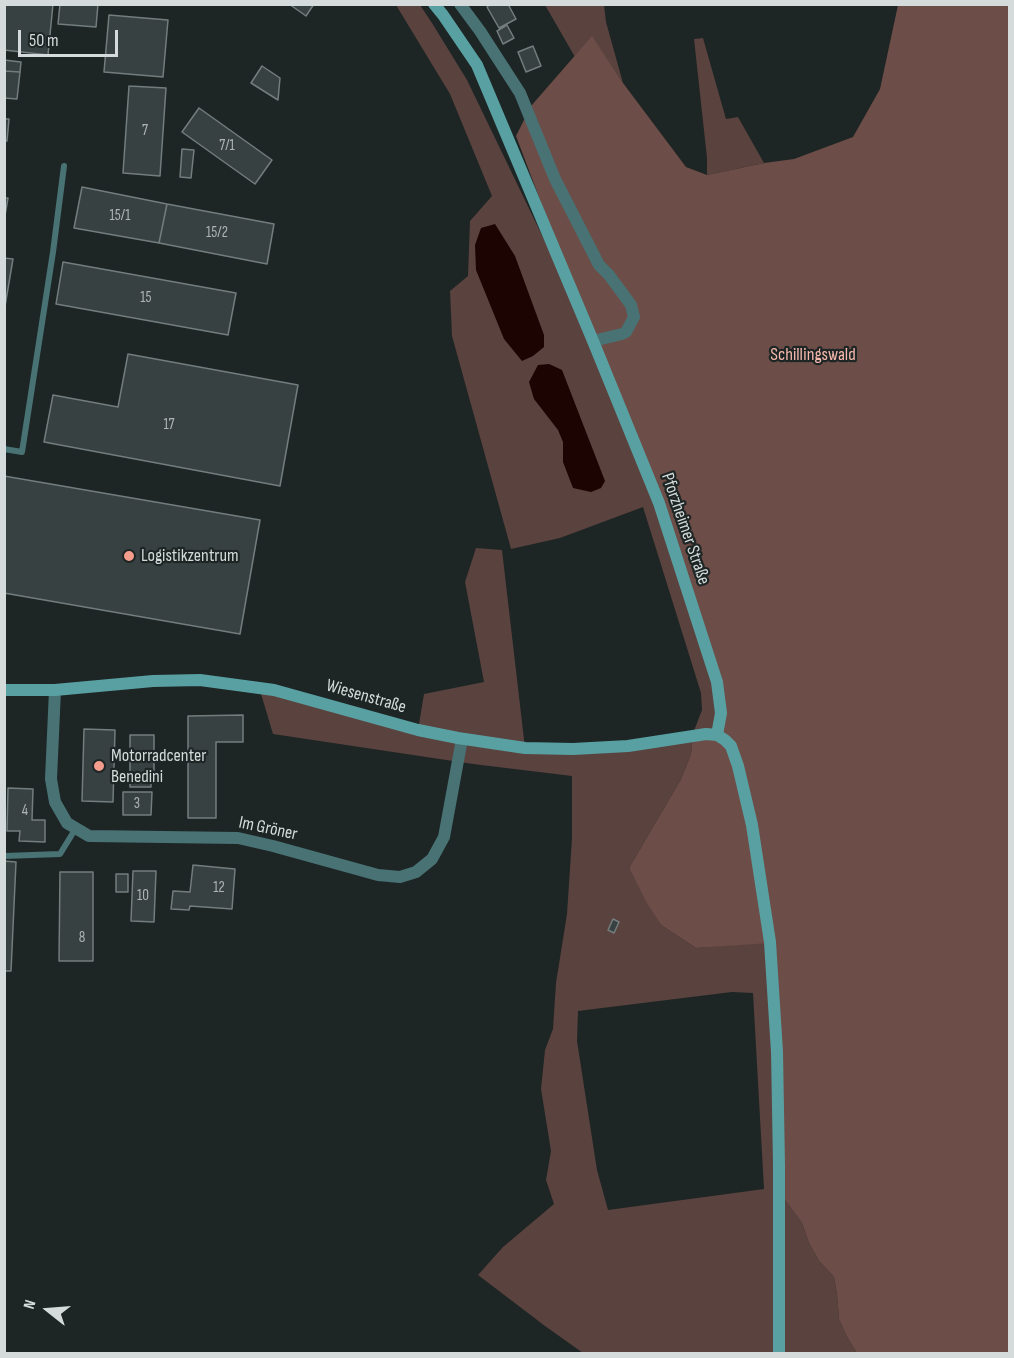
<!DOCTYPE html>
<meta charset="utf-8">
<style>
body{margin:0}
#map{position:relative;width:1014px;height:1358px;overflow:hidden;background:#1d2525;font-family:"Sofia Sans Condensed",sans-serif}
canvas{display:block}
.frame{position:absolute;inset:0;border:6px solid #d5dbdb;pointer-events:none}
.north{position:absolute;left:18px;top:1280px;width:60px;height:60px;-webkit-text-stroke:4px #1d2525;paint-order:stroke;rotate:287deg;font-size:16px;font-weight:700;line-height:24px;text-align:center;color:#d5dbdb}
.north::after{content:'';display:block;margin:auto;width:21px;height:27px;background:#d5dbdb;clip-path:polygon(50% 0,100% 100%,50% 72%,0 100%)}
.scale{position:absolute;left:18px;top:30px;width:100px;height:27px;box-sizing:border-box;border:3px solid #d5dbdb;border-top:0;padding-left:8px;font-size:18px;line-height:21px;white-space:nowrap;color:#d5dbdb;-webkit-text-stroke:4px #1d2525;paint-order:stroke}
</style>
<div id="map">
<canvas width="1014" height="1358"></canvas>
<div class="frame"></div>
<div class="north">N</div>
<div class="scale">50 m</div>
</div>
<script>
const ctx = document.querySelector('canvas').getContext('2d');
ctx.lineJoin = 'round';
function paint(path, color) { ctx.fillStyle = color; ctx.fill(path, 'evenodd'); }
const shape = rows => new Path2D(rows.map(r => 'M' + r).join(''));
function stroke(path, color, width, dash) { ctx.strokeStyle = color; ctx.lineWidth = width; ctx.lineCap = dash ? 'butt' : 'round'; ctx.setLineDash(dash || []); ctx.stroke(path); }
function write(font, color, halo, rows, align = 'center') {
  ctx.font = font + ' "Sofia Sans Condensed",sans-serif'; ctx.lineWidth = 4.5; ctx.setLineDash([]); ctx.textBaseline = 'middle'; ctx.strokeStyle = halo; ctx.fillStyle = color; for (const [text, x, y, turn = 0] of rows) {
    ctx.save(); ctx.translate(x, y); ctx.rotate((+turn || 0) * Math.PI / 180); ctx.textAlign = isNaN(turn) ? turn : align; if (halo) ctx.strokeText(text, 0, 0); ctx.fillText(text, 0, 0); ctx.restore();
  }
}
const green = shape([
 [396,5,420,5,432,23,467,80,593,341,659,503,717,682,717,735,693,736,691,754,681,779,629,868,648,903,661,925,696,948,770,942,779,1192,802,1223,809,1243,819,1261,834,1277,837,1294,839,1319,847,1337,857,1353,583,1353,545,1326,478,1275,503,1247,554,1204,546,1180,551,1151,541,1089,545,1050,553,1029,556,983,567,914,572,838,572,776,473,764,273,734,259,687,418,730,424,694,484,682,465,582,476,548,502,550,525,748,692,736,702,710,701,693,643,507,560,538,511,549,452,336,450,291,468,276,470,221,492,196,450,94],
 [732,992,753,993,764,1189,608,1210,597,1170,577,1041,578,1011],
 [545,5,604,5,606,22,623,83,592,37,575,57],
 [703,38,726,119,738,117,764,163,707,175,707,158,694,39]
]);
const forest = shape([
 [898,5,1009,5,1009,1353,857,1353,847,1337,839,1319,837,1294,834,1277,819,1261,809,1243,802,1223,779,1192,770,943,696,948,661,925,647,903,629,868,681,779,691,754,693,736,717,734,721,713,659,503,593,341,516,136,531,106,592,36,623,83,686,167,707,175,764,163,794,159,853,137,880,89]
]);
const water = shape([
 [495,224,515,256,544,335,544,347,533,356,522,361,504,339,476,270,475,245,481,228],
 [549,364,562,370,605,481,601,488,591,492,573,488,563,462,563,442,558,430,534,399,529,382,538,365]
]);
const building = shape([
 [4,4,53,4,48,55,4,50,4,4],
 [60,4,98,4,96,27,58,24,60,4],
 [289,4,314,4,306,16,289,4],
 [491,4,508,4,516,19,499,28,487,7,491,4],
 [109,15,168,20,163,77,104,72,109,15],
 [507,25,514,38,503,44,497,31,507,25],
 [533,46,541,66,526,72,518,52,533,46],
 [4,60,21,62,20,72,4,71,4,60],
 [262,66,280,78,278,100,251,83,262,66],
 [4,71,20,72,17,99,4,98,4,71],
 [129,86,166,88,160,176,123,173,129,86],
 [199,108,272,160,255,184,182,132,199,108],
 [4,119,9,119,7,141,4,141,4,119],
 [182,149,194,150,191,178,180,177,182,149],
 [82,187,167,204,159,243,74,228,82,187],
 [4,198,8,198,4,221,4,198],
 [167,204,274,224,267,264,159,243,167,204],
 [4,258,13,259,4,312,4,258],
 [63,262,236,293,228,335,56,304,63,262],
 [128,354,298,385,280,486,44,442,53,395,118,407,128,354],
 [4,476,260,520,240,634,4,593,4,476],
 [243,715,243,742,216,742,216,818,188,818,188,716,243,715],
 [84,729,115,730,113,802,82,801,84,729],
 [130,735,154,735,154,775,130,775,130,735],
 [130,776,151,776,151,787,130,787,130,776],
 [8,788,33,789,32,820,45,820,45,842,19,841,20,831,7,831,8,788],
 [123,792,152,792,151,815,123,815,123,792],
 [4,861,16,862,11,971,4,971,4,861],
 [193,865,235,869,232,909,190,906,189,910,171,909,173,891,190,892,193,865],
 [133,871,156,871,154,922,131,921,133,871],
 [60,872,93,872,93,961,59,961,60,872],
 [116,874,128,874,128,892,116,892,116,874],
 [613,919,619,922,614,933,608,930,613,919]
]);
const lane = shape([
 [4,449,22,452,53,252,64,166],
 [4,856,60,854,76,828]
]);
const street = shape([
 [460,4,480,31,520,93,555,179,599,265,609,275,631,305,634,317,626,332,622,334,593,341],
 [55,690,51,779,55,802,67,823,89,836,238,838,273,846,378,875,400,877,416,872,432,859,444,837,462,739]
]);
const secondary = shape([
 [434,4,443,15,477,65,593,341,659,503,717,682,721,713,717,735],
 [4,690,55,690,153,681,200,680,274,690,418,730,458,738,525,748,573,749,628,746,706,734,717,735,725,740,731,746,738,766,752,825,770,942,777,1052,779,1165,779,1354]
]);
const markers = [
 [129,556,6,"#f49d8d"],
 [99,766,6,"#f49d8d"]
];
const numberNames = [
 ["7",145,131],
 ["7/1",227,146],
 ["15/1",120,216],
 ["15/2",217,233],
 ["15",146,298],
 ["17",169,425],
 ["3",137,804],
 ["4",25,811],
 ["12",219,888],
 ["10",143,896],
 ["8",82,938]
];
const parkNames = [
 ["Schillingswald",813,355]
];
const streetNames = [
 ["Pforzheimer Straße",685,529,71],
 ["Wiesenstraße",366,697,16],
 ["Im Gröner",268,829,12]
];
const poiNames = [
 ["Logistikzentrum",141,556],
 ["Motorradcenter",111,756],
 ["Benedini",111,777]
];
paint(green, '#5a423e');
paint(forest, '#6d4d47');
paint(water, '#1c0402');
paint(building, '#384142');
stroke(building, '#737d7d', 1.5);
stroke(lane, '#487274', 6);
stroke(street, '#487274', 12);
stroke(secondary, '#59a0a2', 12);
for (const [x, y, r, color] of markers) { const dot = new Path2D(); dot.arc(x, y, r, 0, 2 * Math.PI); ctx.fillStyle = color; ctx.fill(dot); stroke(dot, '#1d2525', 2); }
write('15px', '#aeb4b5', null, numberNames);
write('18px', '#f8b9ad', '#1d2525', parkNames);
write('18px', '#d5dbdb', '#1d2525', streetNames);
write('18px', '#d5dbdb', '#1d2525', poiNames, 'left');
</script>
